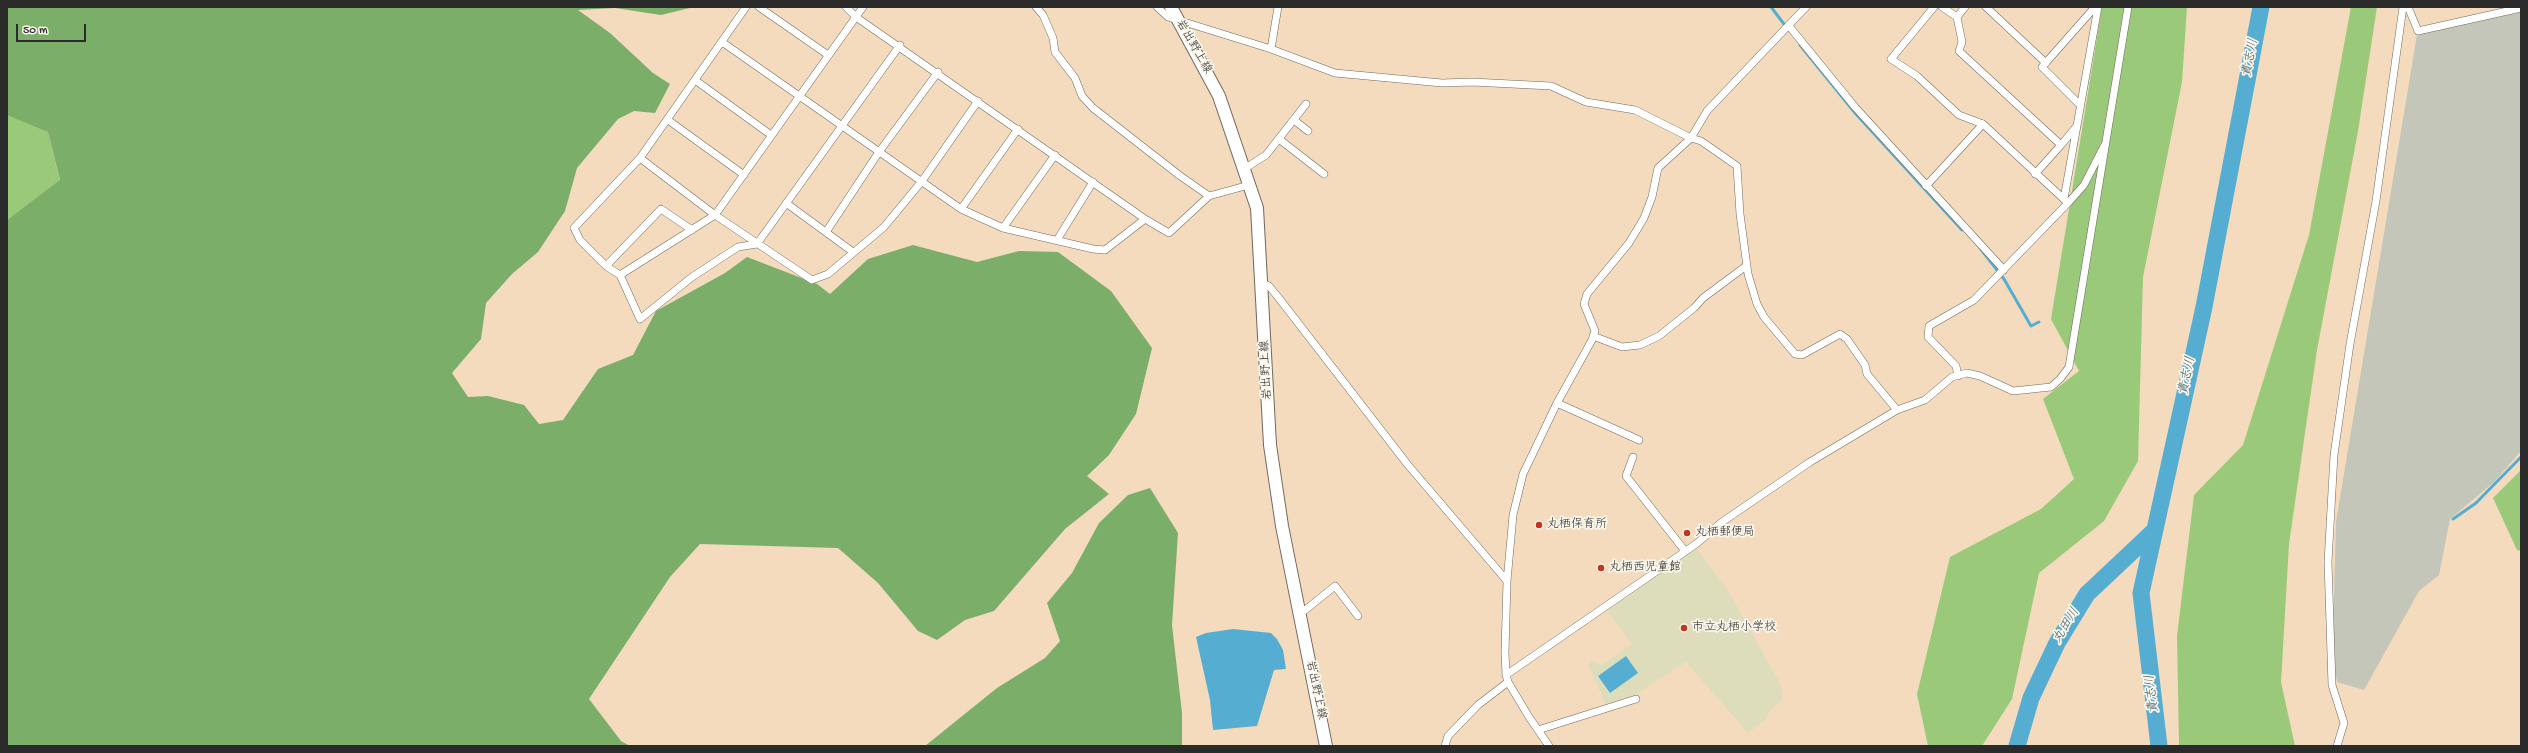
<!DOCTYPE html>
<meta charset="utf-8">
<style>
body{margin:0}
#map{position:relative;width:2528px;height:753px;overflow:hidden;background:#f4dbbe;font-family:"Gochi Hand",sans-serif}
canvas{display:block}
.frame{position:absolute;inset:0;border:8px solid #2b2b2b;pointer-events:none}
.scale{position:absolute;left:16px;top:24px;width:70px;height:18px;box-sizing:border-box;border:2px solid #2b2b2b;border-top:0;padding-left:5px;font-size:12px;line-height:14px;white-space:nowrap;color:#2b2b2b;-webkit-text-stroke:3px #fbf7ec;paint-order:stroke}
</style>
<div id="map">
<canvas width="2528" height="753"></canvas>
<div class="frame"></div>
<div class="scale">50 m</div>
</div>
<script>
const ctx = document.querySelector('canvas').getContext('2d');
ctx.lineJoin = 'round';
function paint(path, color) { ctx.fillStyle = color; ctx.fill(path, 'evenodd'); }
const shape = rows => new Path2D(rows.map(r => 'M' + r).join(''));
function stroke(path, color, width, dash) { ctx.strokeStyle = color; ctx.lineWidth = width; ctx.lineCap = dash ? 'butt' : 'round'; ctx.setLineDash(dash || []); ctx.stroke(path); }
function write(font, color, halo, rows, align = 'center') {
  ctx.font = font + ' "Gochi Hand","Klee One",sans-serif'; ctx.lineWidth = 3.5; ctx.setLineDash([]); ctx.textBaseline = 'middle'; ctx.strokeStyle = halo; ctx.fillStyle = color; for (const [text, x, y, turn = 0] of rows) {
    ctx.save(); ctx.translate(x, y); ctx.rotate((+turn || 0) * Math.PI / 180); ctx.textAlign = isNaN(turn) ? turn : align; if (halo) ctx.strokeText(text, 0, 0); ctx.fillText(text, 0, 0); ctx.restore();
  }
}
const built = shape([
 [1696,548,1726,587,1782,687,1782,699,1770,711,1765,720,1748,733,1686,662,1630,698,1606,705,1588,664,1592,661,1602,665,1632,644,1607,611]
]);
const industrial = shape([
 [2521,12,2521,451,2494,482,2450,519,2439,575,2419,591,2364,690,2337,682,2335,671,2333,636,2336,522,2417,35]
]);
const green = shape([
 [2102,7,2187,7,2182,82,2143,277,2138,461,2104,521,2039,573,2012,699,1982,746,1928,746,1917,694,1950,557,2041,509,2074,479,2043,399,2079,371,2051,319],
 [2351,7,2377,7,2358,131,2317,350,2289,544,2281,682,2295,746,2179,746,2177,636,2194,495,2243,445,2309,235],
 [7,110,48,132,60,181,7,220],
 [2521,470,2521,551,2517,550,2493,498]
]);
const forest = shape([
 [7,7,694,7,661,15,615,8,578,10,610,33,653,73,670,84,655,113,634,111,618,119,577,168,565,211,538,252,512,274,486,303,481,339,452,373,468,397,488,396,524,405,539,424,563,420,598,369,633,355,656,311,725,273,747,257,817,284,830,294,868,259,913,245,977,262,1019,251,1058,252,1111,291,1152,348,1136,414,1109,455,1087,476,1109,494,1065,529,994,611,965,620,937,640,918,631,878,583,838,548,700,544,670,577,589,699,621,741,630,746,7,746,7,220,60,180,48,132,7,115],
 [1150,488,1178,533,1172,625,1182,713,1182,746,925,746,997,688,1045,658,1060,641,1047,603,1072,573,1099,523,1128,495]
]);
const water = shape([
 [1233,629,1271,633,1277,639,1283,650,1286,669,1274,670,1257,726,1213,730,1210,700,1196,637,1206,633],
 [1626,656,1638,673,1610,693,1598,676]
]);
const stream = shape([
 [1771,7,1787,28],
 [1800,45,1856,114,1962,230],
 [1980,248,2004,279,2031,326,2039,322],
 [2453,519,2476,503,2521,457]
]);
const river = shape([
 [2017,746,2031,698,2057,643,2087,594,2155,530],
 [2159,746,2141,593,2204,307,2261,7]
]);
const minor = shape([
 [746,7,640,158,574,228,580,240,606,266,620,275,640,319,692,277,738,247,757,244,900,45],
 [759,7,828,55],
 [846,7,856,17,1145,219,1169,233,1209,196,1249,185],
 [1036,7,1043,15,1053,38,1055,52,1075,78,1082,96,1093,108,1179,175,1209,196],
 [1157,7,1168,17,1271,49,1335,73,1442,83,1472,82,1551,86,1586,102,1635,110,1691,138,1701,141,1737,166,1740,214,1748,274,1757,304,1764,317,1795,354,1802,355,1840,334,1847,339,1865,365,1867,374,1897,410],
 [1934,7,1891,59,1917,76,1959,115,1983,124,2068,203,1974,300,1929,326,1928,337,1956,366,1958,376],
 [1942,7,1957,17,1965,7],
 [1986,7,2046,63],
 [2408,7,2418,31,2521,8],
 [1957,17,1962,42,1959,51,2061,145,2035,174],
 [1789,26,1855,107,2004,270],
 [722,42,961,209,1003,228,1093,249,1105,250,1145,219],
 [1271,49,1278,7],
 [695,80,771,135],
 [2080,105,2042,67,2095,7],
 [668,120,744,175],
 [1294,120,1308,131],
 [1279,139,1324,174],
 [2061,145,2076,127],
 [640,158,715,215,812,280,828,274,884,227,922,181,978,101],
 [1244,169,1266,155,1306,104],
 [1926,186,1983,124],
 [2064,199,2098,7],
 [786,203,853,252],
 [2068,203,2084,185,2104,146],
 [961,209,1018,129],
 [1003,228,1055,155],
 [826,232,879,152,938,72],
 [1057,240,1093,182],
 [606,266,661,209,692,230],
 [620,275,715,215,863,7],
 [1262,283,1269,286,1278,297,1408,465,1507,581],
 [1593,336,1622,347,1640,345,1659,336,1694,308,1703,298,1746,266],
 [1557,403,1639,440],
 [1633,457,1626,476,1685,551],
 [1299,615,1335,586,1358,616],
 [1506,675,1696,544,1722,522,1810,462,1897,410,1925,400,1952,377,1967,373,1980,376,2013,391,2051,387,2060,379,2069,367,2128,7],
 [1538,730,1636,699],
 [1445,746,1448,736,1478,705,1508,682],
 [1549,746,1529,717,1508,682,1506,675,1505,652,1507,581,1513,515,1523,474,1557,403,1592,340,1595,331,1584,304,1587,294,1629,243,1644,218,1652,197,1658,168,1691,138,1707,111,1806,7],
 [2337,746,2344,723,2332,685,2328,562,2334,455,2350,344,2376,201,2403,7]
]);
const primary = shape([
 [1171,7,1219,96,1257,208,1270,445,1282,526,1326,746]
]);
const markers = [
 [1539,525,4,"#c8321e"],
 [1687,533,4,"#c8321e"],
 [1601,568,4,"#c8321e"],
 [1684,628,4,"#c8321e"]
];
const streetNames = [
 ["岩出野上線",1193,47,60],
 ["岩出野上線",1267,370,-93],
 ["岩出野上線",1315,690,78]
];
const poiNames = [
 ["丸栖保育所",1547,525],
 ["丸栖郵便局",1695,533],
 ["丸栖西児童館",1609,568],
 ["市立丸栖小学校",1692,628]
];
const waterNames = [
 ["貴志川",2251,58,-79],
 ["貴志川",2188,376,-78],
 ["丸田川",2067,626,-59],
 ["貴志川",2153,694,-97]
];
paint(built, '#deddbb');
paint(industrial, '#c3c6b9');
paint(green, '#9aca79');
paint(forest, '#7bae69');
paint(water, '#56add2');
stroke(stream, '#56add2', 3);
stroke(river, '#56add2', 17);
stroke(minor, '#71695e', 8);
stroke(primary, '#71695e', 14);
stroke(minor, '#fff', 7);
stroke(primary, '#fff', 12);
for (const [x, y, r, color] of markers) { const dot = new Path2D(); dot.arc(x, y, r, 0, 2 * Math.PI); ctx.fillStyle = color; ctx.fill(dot); stroke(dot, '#fbf7ec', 1.5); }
write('12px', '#2b2b2b', '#fbf7ec', streetNames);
write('12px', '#2b2b2b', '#fbf7ec', poiNames, 'left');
write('italic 13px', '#3a5865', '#fbf7ec', waterNames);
</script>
